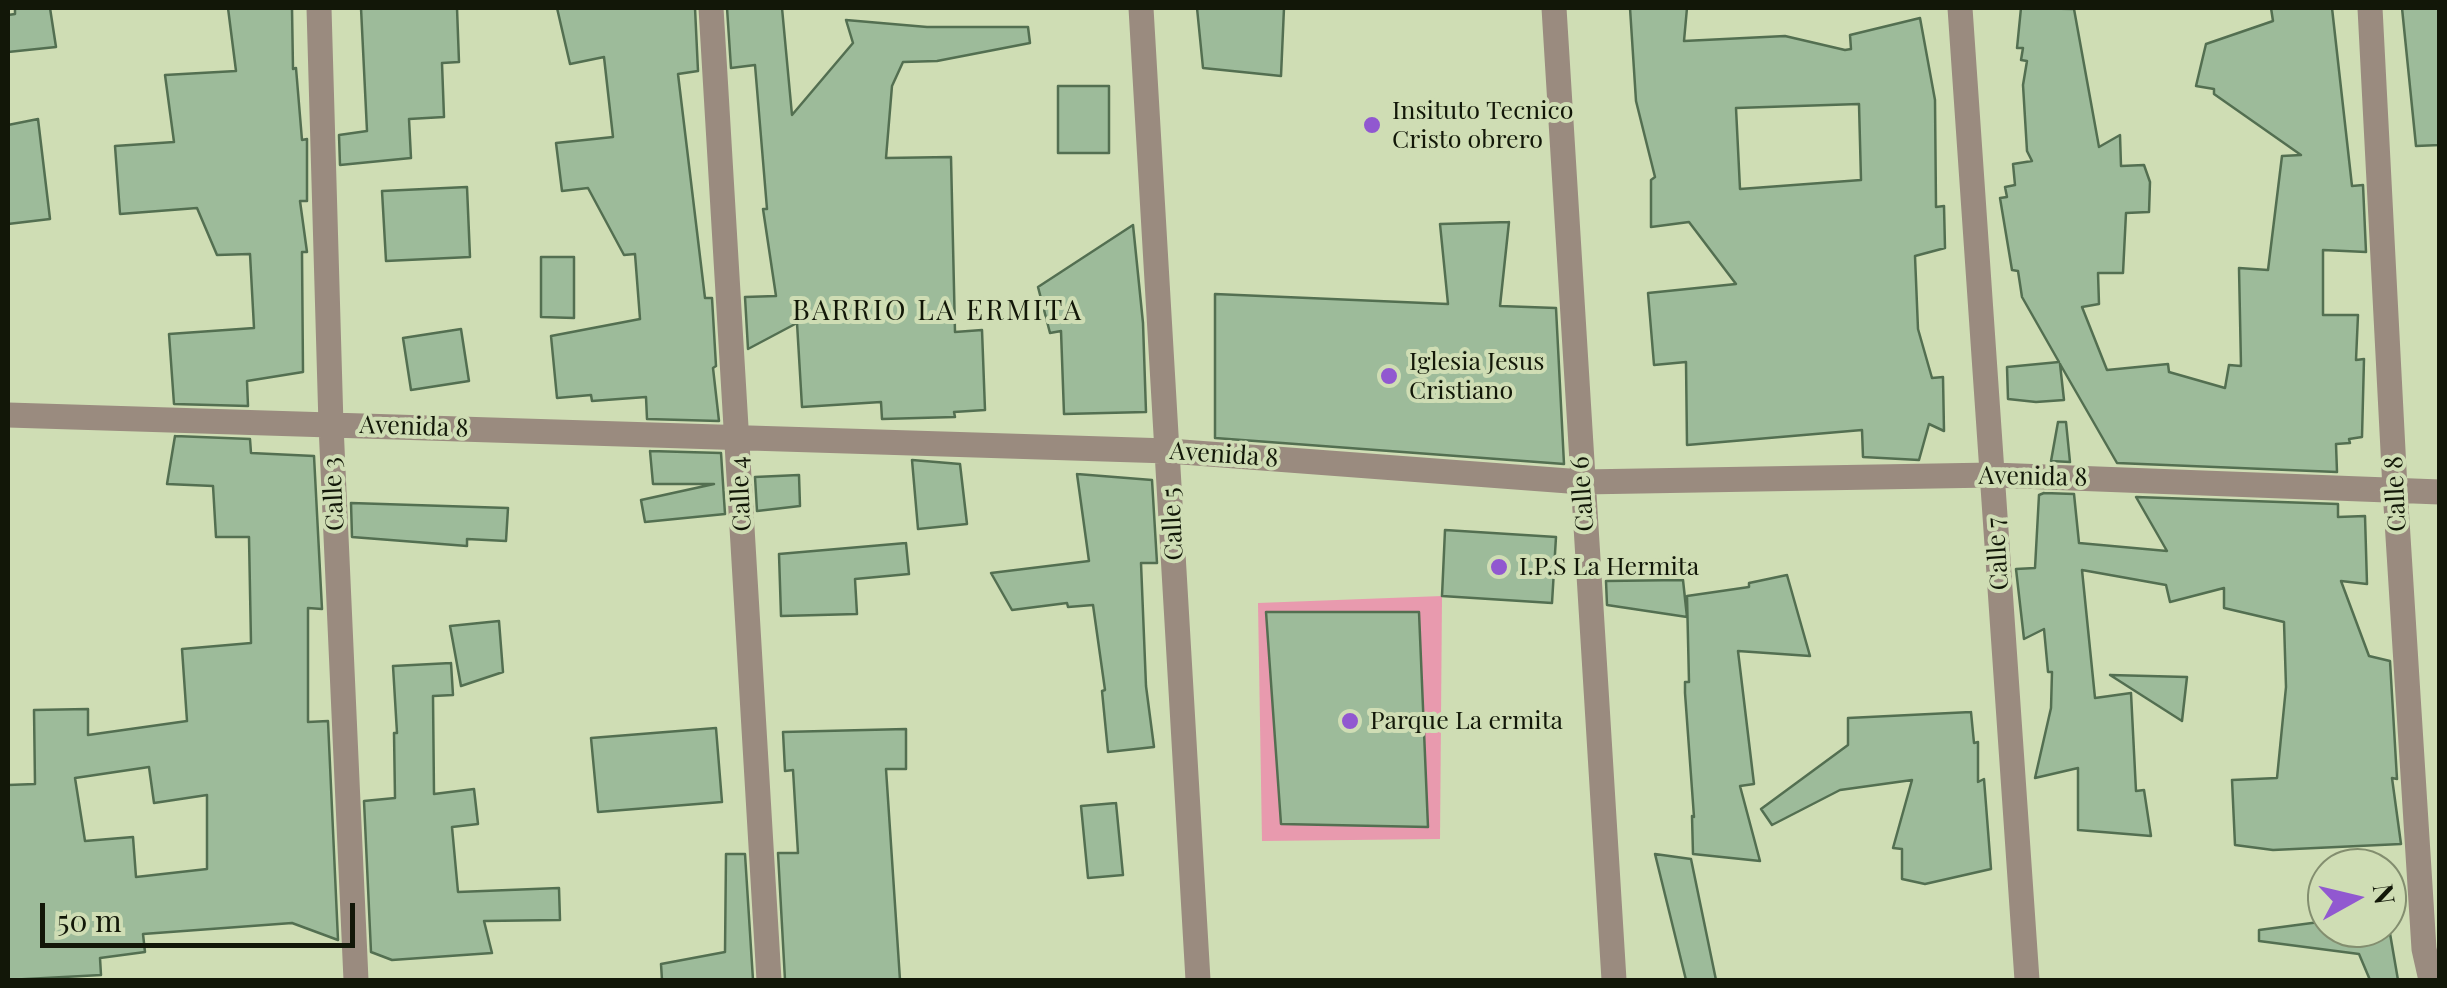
<!DOCTYPE html>
<style>
body{margin:0}
#map{position:relative;width:2447px;height:988px;overflow:hidden;background:#cfddb4;font-family:"Playfair Display",serif}
canvas{display:block}
.frame{position:absolute;inset:0;border:10px solid #121708;pointer-events:none}
.north{position:absolute;left:2307px;top:848px;width:100px;height:100px;box-sizing:border-box;background:#cfddb4;border:2px solid #838e6f;border-radius:50%;rotate:82deg;font-size:28px;font-weight:700;line-height:40px;text-align:center;color:#121708}
.north::after{content:'';display:block;margin:auto;width:35px;height:45px;background:#9158d0;clip-path:polygon(50% 0,100% 100%,50% 72%,0 100%)}
.scale{position:absolute;left:40px;top:903px;width:315px;height:45px;box-sizing:border-box;border:5px solid #121708;border-top:0;padding-left:12px;font-size:30px;line-height:35px;white-space:nowrap;color:#121708;-webkit-text-stroke:8px #cfddb4;paint-order:stroke}
</style>
<div id="map">
<canvas width="2447" height="988"></canvas>
<div class="frame"></div>
<div class="north">N</div>
<div class="scale">50 m</div>
</div>
<script>
const ctx = document.querySelector('canvas').getContext('2d');
ctx.lineJoin = 'round';
function paint(path, color) { ctx.fillStyle = color; ctx.fill(path, 'evenodd'); }
const shape = rows => new Path2D(rows.map(r => 'M' + r).join(''));
function stroke(path, color, width, dash) { ctx.strokeStyle = color; ctx.lineWidth = width; ctx.lineCap = dash ? 'butt' : 'round'; ctx.setLineDash(dash || []); ctx.stroke(path); }
function write(font, color, halo, rows, align = 'center') {
  ctx.font = font + ' "Playfair Display",serif'; ctx.lineWidth = 8; ctx.setLineDash([]); ctx.textBaseline = 'middle'; ctx.strokeStyle = halo; ctx.fillStyle = color; for (const [text, x, y, turn = 0] of rows) {
    ctx.save(); ctx.translate(x, y); ctx.rotate((+turn || 0) * Math.PI / 180); ctx.textAlign = isNaN(turn) ? turn : align; if (halo) ctx.strokeText(text, 0, 0); ctx.fillText(text, 0, 0); ctx.restore();
  }
}
const green = shape([
 [1442,596,1440,839,1262,841,1258,603]
]);
const building = shape([
 [15,8,50,8,56,47,8,52,8,15,15,14,15,8],
 [228,8,292,8,293,69,296,68,302,140,307,139,307,201,300,201,307,252,302,252,303,372,247,381,248,406,174,404,169,334,254,328,250,254,217,255,197,208,120,214,115,146,174,142,165,75,236,71,228,8],
 [361,8,457,8,459,62,442,63,444,117,409,119,411,158,340,165,339,135,367,131,361,8],
 [557,8,695,8,698,71,678,74,705,298,712,298,716,366,713,368,719,421,647,419,646,397,592,401,591,395,557,398,551,336,640,319,635,254,624,255,588,188,562,191,556,143,613,137,604,57,570,64,557,8],
 [727,8,782,8,792,115,853,43,846,20,927,27,1028,27,1030,43,937,61,903,62,892,86,886,158,951,157,955,332,982,330,985,410,954,412,955,417,882,419,881,402,802,407,797,323,748,349,745,297,776,296,763,209,767,209,755,65,731,68,727,8],
 [1197,8,1284,8,1281,76,1203,68,1197,8],
 [1630,8,1687,8,1684,41,1785,36,1845,50,1851,49,1850,35,1920,18,1935,100,1936,207,1944,206,1945,248,1915,256,1918,329,1932,378,1943,377,1944,431,1929,424,1919,460,1863,457,1862,430,1687,445,1686,362,1654,365,1648,293,1736,284,1689,222,1651,227,1651,180,1655,177,1636,101,1630,8],
 [1859,104,1861,180,1740,189,1736,108,1859,104],
 [2021,8,2074,9,2099,147,2120,135,2121,166,2144,165,2150,182,2149,212,2126,213,2123,273,2098,273,2099,304,2082,307,2107,370,2168,364,2169,372,2225,388,2229,365,2241,366,2239,268,2268,270,2282,156,2301,155,2214,94,2214,89,2196,86,2206,44,2273,21,2271,8,2332,8,2352,186,2363,185,2366,252,2323,250,2323,315,2358,315,2356,360,2364,359,2362,437,2349,439,2350,443,2336,444,2337,472,2117,463,2060,364,2064,400,2036,402,2008,399,2007,367,2059,362,2022,297,2018,271,2012,270,2000,198,2007,197,2005,187,2015,185,2013,164,2032,161,2027,151,2023,85,2027,61,2021,60,2023,48,2017,48,2021,8],
 [2402,8,2440,8,2440,145,2416,146,2402,8],
 [1058,86,1109,86,1109,153,1058,153,1058,86],
 [38,119,50,219,8,224,8,125,38,119],
 [467,187,470,257,386,261,382,191,467,187],
 [1509,222,1500,306,1556,308,1564,464,1215,438,1215,294,1448,304,1440,224,1509,222],
 [1133,225,1143,323,1146,412,1064,414,1061,331,1050,333,1038,287,1133,225],
 [541,257,574,257,574,318,541,317,541,257],
 [461,329,469,381,411,390,403,338,461,329],
 [2058,422,2066,422,2070,462,2051,461,2058,422],
 [175,436,250,439,251,453,314,456,322,609,308,608,308,722,328,721,338,940,292,923,143,934,145,952,100,958,101,975,8,980,8,785,35,784,34,710,88,709,88,735,187,721,182,649,251,643,249,537,216,537,213,486,167,484,175,436],
 [149,767,154,803,207,795,207,869,136,877,133,837,85,841,75,778,149,767],
 [650,451,721,453,725,514,645,522,641,500,714,484,653,484,650,451],
 [912,460,960,464,967,524,918,529,912,460],
 [1077,474,1152,480,1157,563,1141,563,1146,686,1154,747,1108,752,1102,691,1105,690,1093,605,1068,607,1067,603,1012,610,991,573,1089,561,1077,474],
 [799,475,800,506,757,511,755,477,799,475],
 [2044,493,2074,494,2079,543,2167,551,2136,497,2338,504,2338,517,2365,516,2367,584,2341,581,2369,656,2390,661,2397,779,2392,778,2401,844,2273,850,2235,845,2232,780,2277,778,2286,687,2284,622,2224,608,2224,588,2170,602,2166,585,2082,570,2095,698,2131,693,2136,791,2144,790,2151,836,2078,830,2078,768,2035,778,2051,708,2052,672,2048,672,2044,629,2024,639,2016,569,2035,568,2039,495,2044,493],
 [351,503,508,508,506,541,467,539,467,546,352,537,351,503],
 [1445,530,1556,537,1552,603,1442,596,1445,530],
 [906,543,909,574,855,579,857,614,781,616,779,554,906,543],
 [1787,575,1810,656,1738,651,1754,784,1740,786,1760,861,1693,854,1692,816,1694,817,1685,693,1685,682,1689,682,1687,596,1749,587,1749,583,1787,575],
 [1683,580,1687,617,1607,605,1606,581,1683,580],
 [1266,612,1419,612,1428,827,1281,824,1266,612],
 [499,621,503,672,461,686,450,626,499,621],
 [451,663,453,695,433,696,434,794,474,789,478,824,452,827,458,892,559,888,560,920,484,921,492,953,392,960,371,952,364,801,395,798,394,733,397,733,393,666,451,663],
 [2110,675,2187,677,2182,721,2110,675],
 [1971,712,1974,743,1978,742,1978,782,1984,779,1991,869,1925,884,1902,879,1902,849,1893,848,1912,780,1840,790,1772,825,1761,809,1848,745,1848,718,1971,712],
 [716,728,722,802,598,812,591,738,716,728],
 [906,729,906,769,886,769,900,980,785,980,778,853,798,853,793,770,785,771,783,732,906,729],
 [1116,803,1123,875,1088,878,1081,806,1116,803],
 [726,854,745,854,753,980,662,980,661,964,725,952,726,854],
 [1655,854,1691,859,1716,980,1686,980,1655,854],
 [2387,916,2398,980,2370,980,2359,954,2259,941,2259,930,2327,921,2327,928,2387,928,2387,916]
]);
const minor = shape([
 [319,8,331,425,356,980],
 [711,8,769,980],
 [1141,8,1198,980],
 [1554,8,1614,980],
 [1960,8,2027,980],
 [2370,8,2395,489,2424,949,2431,980],
 [8,415,1169,451,1582,482,1993,475,2440,492]
]);
const markers = [
 [1372,125,10,"#9158d0"],
 [1389,376,10,"#9158d0"],
 [1499,567,10,"#9158d0"],
 [1350,721,10,"#9158d0"]
];
const poiNames = [
 ["Insituto Tecnico",1392,111],
 ["Cristo obrero",1392,140],
 ["Iglesia Jesus",1409,362],
 ["Cristiano",1409,391],
 ["I.P.S La Hermita",1519,567],
 ["Parque La ermita",1370,721]
];
const streetNames = [
 ["Avenida 8",414,427,2],
 ["Avenida 8",1224,455,4],
 ["Avenida 8",2033,477,1],
 ["Calle 3",334,494,-93],
 ["Calle 4",741,494,-93],
 ["Calle 6",1583,494,-94],
 ["Calle 8",2396,494,-93],
 ["Calle 5",1173,524,-93],
 ["Calle 7",1998,554,-94]
];
const neighbourhoodNames = [
 ["BARRIO LA ERMITA",938,311]
];
paint(green, '#e89aae');
paint(building, '#9dbb9a');
stroke(building, '#536f51', 2.5);
stroke(minor, '#9a8b7f', 25);
for (const [x, y, r, color] of markers) { const dot = new Path2D(); dot.arc(x, y, r, 0, 2 * Math.PI); ctx.fillStyle = color; ctx.fill(dot); stroke(dot, '#cfddb4', 4); }
write('25px', '#121708', '#cfddb4', poiNames, 'left');
write('25px', '#121708', '#cfddb4', streetNames);
ctx.letterSpacing = '2.5px';
write('28px', '#121708', '#cfddb4', neighbourhoodNames);
ctx.letterSpacing = '0px';
</script>
